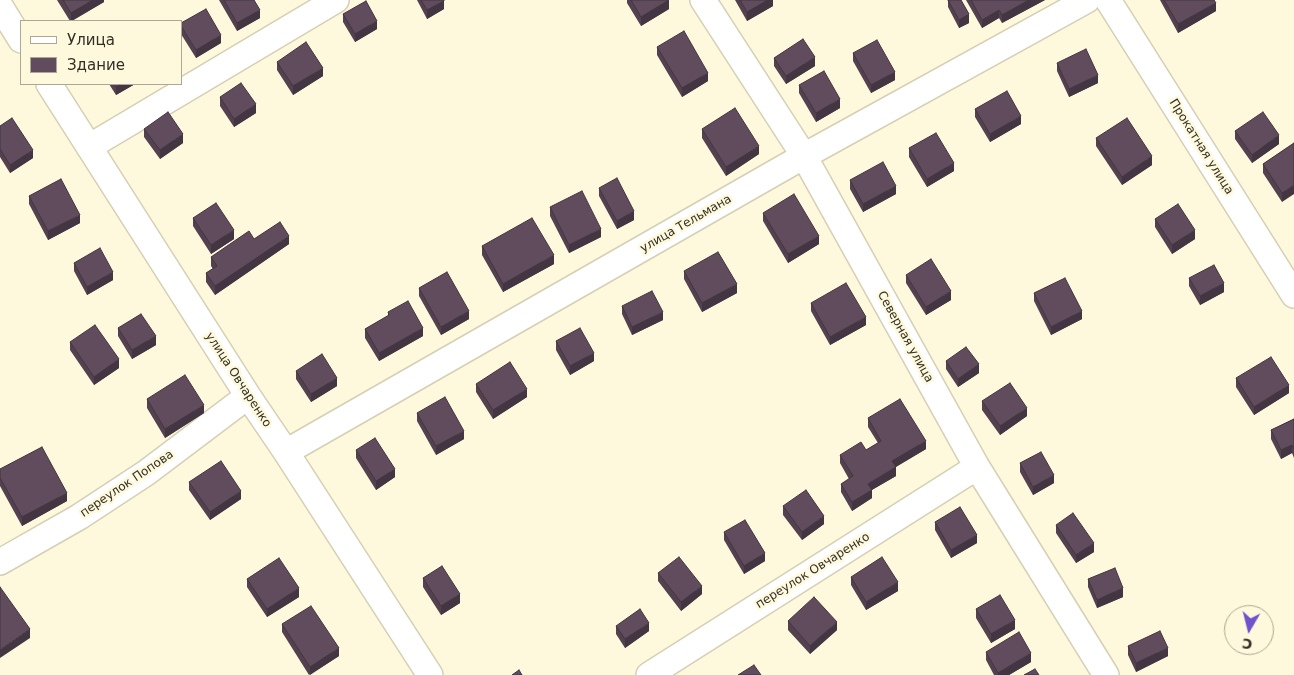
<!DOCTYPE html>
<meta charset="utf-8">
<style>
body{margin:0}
#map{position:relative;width:1294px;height:675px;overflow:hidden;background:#fef8dc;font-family:"DejaVu Sans",sans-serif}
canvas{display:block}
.legend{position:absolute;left:20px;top:20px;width:162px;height:65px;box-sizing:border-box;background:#fef8dc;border:1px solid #aca893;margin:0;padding:6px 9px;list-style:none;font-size:15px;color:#323026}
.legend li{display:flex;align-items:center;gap:10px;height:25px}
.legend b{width:25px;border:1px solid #aca893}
.north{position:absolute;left:1224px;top:605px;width:50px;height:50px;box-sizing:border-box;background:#fef8dc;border:1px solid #aca893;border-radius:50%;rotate:188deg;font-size:14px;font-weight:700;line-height:20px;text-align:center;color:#323026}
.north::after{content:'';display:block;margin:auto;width:18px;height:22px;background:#7053cc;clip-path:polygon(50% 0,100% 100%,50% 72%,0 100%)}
</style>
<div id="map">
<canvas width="1294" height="675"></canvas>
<ul class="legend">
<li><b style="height:6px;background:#fff"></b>Улица</li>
<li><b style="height:14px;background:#604c5d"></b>Здание</li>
</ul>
<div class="north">С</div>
</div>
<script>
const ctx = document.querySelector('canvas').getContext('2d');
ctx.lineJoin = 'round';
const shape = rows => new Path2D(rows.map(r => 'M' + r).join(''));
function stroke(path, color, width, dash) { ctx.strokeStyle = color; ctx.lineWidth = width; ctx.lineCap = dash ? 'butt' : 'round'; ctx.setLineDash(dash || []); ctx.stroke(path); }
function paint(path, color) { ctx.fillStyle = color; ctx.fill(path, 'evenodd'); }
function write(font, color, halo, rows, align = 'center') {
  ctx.font = font + ' "DejaVu Sans",sans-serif'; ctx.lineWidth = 5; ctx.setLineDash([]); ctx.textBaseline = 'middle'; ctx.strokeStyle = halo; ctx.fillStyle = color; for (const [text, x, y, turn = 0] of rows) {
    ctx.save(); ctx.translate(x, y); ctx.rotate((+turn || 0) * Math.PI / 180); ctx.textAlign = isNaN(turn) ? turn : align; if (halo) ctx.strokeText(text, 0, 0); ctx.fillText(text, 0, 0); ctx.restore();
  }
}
const minor = shape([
 [703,0,804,156,977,467,1106,675],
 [1108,0,1294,295],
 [0,6,21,40],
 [49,84,248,396,286,452,430,675],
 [89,147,336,0],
 [286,452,804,156,1087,0],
 [0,562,79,517,146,473,248,396],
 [649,675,977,467]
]);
const wall = shape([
 [57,0,104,0,104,2,72,21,70,21],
 [219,0,254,0,260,18,237,31],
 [417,0,444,0,444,9,427,19],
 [627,0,669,0,669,9,641,26,627,3],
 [735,0,773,0,773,6,747,21],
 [948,0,961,0,969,23,959,28,948,7],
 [966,0,1045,0,1002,23,999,18,982,28],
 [1160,0,1214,0,1216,11,1178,33],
 [343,14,377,29,355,42,343,22],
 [181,23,221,43,196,58,181,34],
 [657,47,708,81,682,97,657,55],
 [853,53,895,80,871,93,853,61],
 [774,58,815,66,786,84,774,66],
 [277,62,323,76,293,95,277,70],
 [1057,63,1098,83,1069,97,1057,71],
 [109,84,135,84,116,95],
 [799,85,840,108,816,122,799,93],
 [220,97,256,113,234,127,220,106],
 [975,109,1021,124,990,142,975,117],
 [0,126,33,158,10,173,0,157],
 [144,129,183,143,160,159,144,137],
 [702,129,759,154,726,176,702,138],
 [1235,131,1279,144,1252,163,1235,139],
 [1096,138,1152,165,1122,185,1096,146],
 [1294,143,1282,202,1263,173,1263,164],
 [909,148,954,171,927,187,909,157],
 [850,180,896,194,863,212,850,189],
 [599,188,634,220,617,229,599,196],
 [29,196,80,223,48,240,29,204],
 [550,207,601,237,569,253,550,216],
 [763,213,819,244,788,263,763,221],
 [193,218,234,239,211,254,193,226],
 [1155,219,1195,239,1172,254,1155,227],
 [254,239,289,244,215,295,206,282,206,273,213,269,211,266,211,257],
 [482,246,554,264,503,292,482,255],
 [74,263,113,280,87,295,74,271],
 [684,271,737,293,702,312,684,279],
 [906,275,951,300,926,315,906,283],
 [1189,278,1224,292,1200,305,1189,286],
 [419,288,469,319,441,335,419,296],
 [1034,293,1082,319,1051,335,1034,301],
 [811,303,866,325,830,345,811,311],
 [622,306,663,320,632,335,622,314],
 [388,312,423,336,379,361,365,338,365,329,388,316],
 [118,328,156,345,132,359,118,336],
 [556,341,594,361,570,375,556,350],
 [70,342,119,368,94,385,70,350],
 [946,361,979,373,958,387,946,369],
 [296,371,337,386,311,402,296,379],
 [1236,378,1289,393,1254,415,1236,387],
 [476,384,527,397,493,419,476,392],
 [147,399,204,413,165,438,147,408],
 [982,401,1027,416,1000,435,982,410],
 [417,413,464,439,436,455,417,421],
 [868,418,926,449,896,467,896,476,872,490,872,498,852,511,841,492,841,484,849,479,840,463,840,455,866,450,878,443,868,427],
 [1294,419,1294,458,1292,453,1281,459,1271,439,1271,430],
 [356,450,395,477,376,490,356,458],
 [1020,463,1054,483,1033,495,1020,472],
 [0,469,67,501,22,526,0,486],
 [189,482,241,499,210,520,189,490],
 [783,506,824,524,802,540,783,515],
 [935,522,977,543,951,558,935,530],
 [1056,525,1094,552,1076,563,1056,533],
 [724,532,765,561,744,574,724,540],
 [658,573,702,594,681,611,658,581],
 [851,577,898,591,866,610,851,585],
 [423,578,460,603,441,615,423,587],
 [247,579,299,597,267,617,247,587],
 [1088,579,1123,597,1097,608,1088,587],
 [976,609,1015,629,991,643,976,618],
 [788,621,837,630,810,654,788,630],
 [282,624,339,656,309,675,282,632],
 [616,626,649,631,625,648,616,634],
 [1128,646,1168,656,1136,672,1128,655],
 [986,652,1031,662,1009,675,994,675,986,660]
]);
const shadedWall = shape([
 [93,0,104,0,104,2,71,21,71,13],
 [669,0,669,9,641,26,641,17],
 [768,0,773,0,773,6,747,21,747,12],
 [1029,0,1045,0,1002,23,1002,15],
 [444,1,444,9,427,19,427,10],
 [1216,3,1216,11,1178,33,1178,24],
 [260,10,260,18,237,31,237,23],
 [999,10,999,18,982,28,982,20],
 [969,14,969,23,959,28,959,20],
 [377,21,377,29,355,42,355,34],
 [221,35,221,43,196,58,196,50],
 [815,57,815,66,786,84,786,76],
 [323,68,323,76,293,95,293,86],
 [895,72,895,80,871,93,871,85],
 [708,73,708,81,682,97,682,88],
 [1098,75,1098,83,1069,97,1069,89],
 [121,84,135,84,116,95,116,87],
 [840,99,840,108,816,122,816,113],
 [256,104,256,113,234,127,234,119],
 [1021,116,1021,124,990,142,990,134],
 [183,134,183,143,160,159,160,150],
 [1279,135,1279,144,1252,163,1252,155],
 [759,146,759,154,726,176,726,167],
 [33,150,33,158,10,173,10,165],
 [1152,156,1152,165,1122,185,1122,177],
 [954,163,954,171,927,187,927,179],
 [1294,185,1294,194,1282,202,1282,193],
 [896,186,896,194,863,212,863,204],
 [634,211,634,220,617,229,617,221],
 [80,215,80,223,48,240,48,231],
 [601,229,601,237,569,253,569,245],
 [234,230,234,239,211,254,211,245],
 [1195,230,1195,239,1172,254,1172,245],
 [289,236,289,244,215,295,215,286],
 [819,236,819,244,788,263,788,254],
 [554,255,554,264,503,292,503,284],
 [113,272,113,280,87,295,87,287],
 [1224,283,1224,292,1200,305,1200,296],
 [737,284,737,293,702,312,702,303],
 [951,291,951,300,926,315,926,307],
 [469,311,469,319,441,335,441,327],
 [1082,311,1082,319,1051,335,1051,327],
 [663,312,663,320,632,335,632,327],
 [866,317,866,325,830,345,830,337],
 [423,328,423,336,379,361,379,353],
 [156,336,156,345,132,359,132,350],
 [594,353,594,361,570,375,570,366],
 [119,359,119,368,94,385,94,377],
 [979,364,979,373,958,387,958,379],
 [337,378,337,386,311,402,311,394],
 [1289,385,1289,393,1254,415,1254,407],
 [527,389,527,397,493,419,493,410],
 [204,405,204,413,165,438,165,429],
 [1027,408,1027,416,1000,435,1000,426],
 [464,431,464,439,436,455,436,446],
 [926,441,926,449,892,469,892,461],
 [1292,445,1292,453,1281,459,1281,450],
 [896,467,896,476,868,492,868,484],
 [395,469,395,477,376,490,376,481],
 [1054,475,1054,483,1033,495,1033,487],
 [872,490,872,498,852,511,852,502],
 [241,491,241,499,210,520,210,512],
 [67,493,67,501,22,526,22,517],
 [824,516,824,524,802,540,802,532],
 [977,535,977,543,951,558,951,550],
 [1094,543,1094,552,1076,563,1076,555],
 [765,553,765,561,744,574,744,566],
 [898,582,898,591,866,610,866,602],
 [702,586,702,594,681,611,681,602],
 [299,588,299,597,267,617,267,609],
 [1123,588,1123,597,1097,608,1097,600],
 [460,594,460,603,441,615,441,606],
 [1015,620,1015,629,991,643,991,634],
 [837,622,837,630,810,654,810,646],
 [649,623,649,631,625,648,625,639],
 [30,629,30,638,0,658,0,650],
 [339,648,339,656,310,675,310,667],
 [1168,648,1168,656,1136,672,1136,663],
 [1031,653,1031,662,1009,675,998,675,998,673]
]);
const building = shape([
 [63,0,93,0,71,13,63,0],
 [224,0,254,0,260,10,237,23,224,0],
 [421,0,444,0,444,1,427,10,421,0],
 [631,0,669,0,641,17,631,0],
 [740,0,768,0,747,12,740,0],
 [948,0,961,0,969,14,959,20,948,0],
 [971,0,1029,0,1002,15,999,10,982,20,971,0],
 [1164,0,1214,0,1216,3,1178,24,1164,0],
 [366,1,377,21,355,34,343,14,366,1],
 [206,9,221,35,196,50,181,26,181,23,206,9],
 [684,31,708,73,682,88,657,47,684,31],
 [803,39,815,57,786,76,774,58,803,39],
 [877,40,895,72,871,85,853,53,877,40],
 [306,42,323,68,293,86,277,62,306,42],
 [1086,49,1098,75,1069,89,1057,63,1086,49],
 [824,71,840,99,816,113,799,85,824,71],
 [241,83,256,104,234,119,220,97,241,83],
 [114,84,121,84,116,87,114,84],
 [1007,91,1021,116,990,134,975,109,1007,91],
 [735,108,759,146,726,167,702,129,735,108],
 [168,112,183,134,160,150,144,129,168,112],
 [1263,112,1279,135,1252,155,1235,131,1263,112],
 [12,118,33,150,10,165,0,149,0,126,12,118],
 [1127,118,1152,156,1122,177,1096,138,1127,118],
 [936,133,954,163,927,179,909,148,936,133],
 [1294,143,1294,185,1282,193,1263,164,1294,143],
 [883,162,896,186,863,204,850,180,883,162],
 [617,178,634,211,617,221,599,188,617,178],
 [61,179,80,215,48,231,29,196,61,179],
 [582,191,601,229,569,245,550,207,582,191],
 [794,194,819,236,788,254,763,213,794,194],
 [216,203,234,230,211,245,193,218,216,203],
 [1178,204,1195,230,1172,245,1155,219,1178,204],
 [532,218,554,255,503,284,482,246,532,218],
 [280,222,289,236,215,286,206,273,217,266,211,257,249,231,254,239,280,222],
 [100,248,113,272,87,287,74,263,100,248],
 [718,252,737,284,702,303,684,271,718,252],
 [931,259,951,291,926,307,906,275,931,259],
 [1214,265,1224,283,1200,296,1189,278,1214,265],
 [447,272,469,311,441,327,419,288,447,272],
 [1065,278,1082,311,1051,327,1034,293,1065,278],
 [846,283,866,317,830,337,811,303,846,283],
 [652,291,663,312,632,327,622,306,652,291],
 [408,301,423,328,379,353,365,329,389,315,388,312,408,301],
 [141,314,156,336,132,350,118,328,141,314],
 [95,325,119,359,94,377,70,342,95,325],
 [580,328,594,353,570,366,556,341,580,328],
 [966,347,979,364,958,379,946,361,966,347],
 [322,354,337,378,311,394,296,371,322,354],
 [1271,357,1289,385,1254,407,1236,378,1271,357],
 [510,362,527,389,493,410,476,384,510,362],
 [185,375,204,405,165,429,147,399,185,375],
 [1010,383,1027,408,1000,426,982,401,1010,383],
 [445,397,464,431,436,446,417,413,445,397],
 [900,399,926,441,892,461,896,467,868,484,872,490,852,502,841,484,853,476,840,455,861,442,866,450,881,441,868,418,900,399],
 [1294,419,1294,449,1292,445,1281,450,1271,430,1294,419],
 [375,438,395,469,376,481,356,450,375,438],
 [42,447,67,493,22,517,0,478,0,469,42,447],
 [1041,452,1054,475,1033,487,1020,463,1041,452],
 [221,461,241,491,210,512,189,482,221,461],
 [806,490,824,516,802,532,783,506,806,490],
 [960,507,977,535,951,550,935,522,960,507],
 [1073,513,1094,543,1076,555,1056,525,1073,513],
 [745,520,765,553,744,566,724,532,745,520],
 [679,557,702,586,681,602,658,573,679,557],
 [882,557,898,582,866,602,851,577,882,557],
 [279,558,299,588,267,609,247,579,279,558],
 [442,566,460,594,441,606,423,578,442,566],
 [1115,568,1123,588,1097,600,1088,579,1115,568],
 [0,587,30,629,0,650,0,587],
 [1000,595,1015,620,991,634,976,609,1000,595],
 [814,597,837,622,810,646,788,621,814,597],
 [311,606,339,648,310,667,282,624,311,606],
 [640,609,649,623,625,639,616,626,640,609],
 [1160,631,1168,648,1136,663,1128,646,1160,631],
 [1019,632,1031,653,998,673,986,652,1019,632],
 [754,665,761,675,738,675,754,665],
 [1035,669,1039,675,1024,675,1035,669],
 [519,670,522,675,512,675,519,670]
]);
const streetNames = [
 ["Прокатная улица",1201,147,58],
 ["улица Тельмана",686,224,-30],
 ["Северная улица",905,337,61],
 ["улица Овчаренко",238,380,57],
 ["переулок Попова",127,484,-34],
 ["переулок Овчаренко",813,571,-32]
];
stroke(minor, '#d5d0b5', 28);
stroke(minor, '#fff', 25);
paint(wall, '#534150');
paint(shadedWall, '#433541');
paint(building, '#604c5d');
stroke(building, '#433541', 1);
write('12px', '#323026', '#fef8dc', streetNames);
</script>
